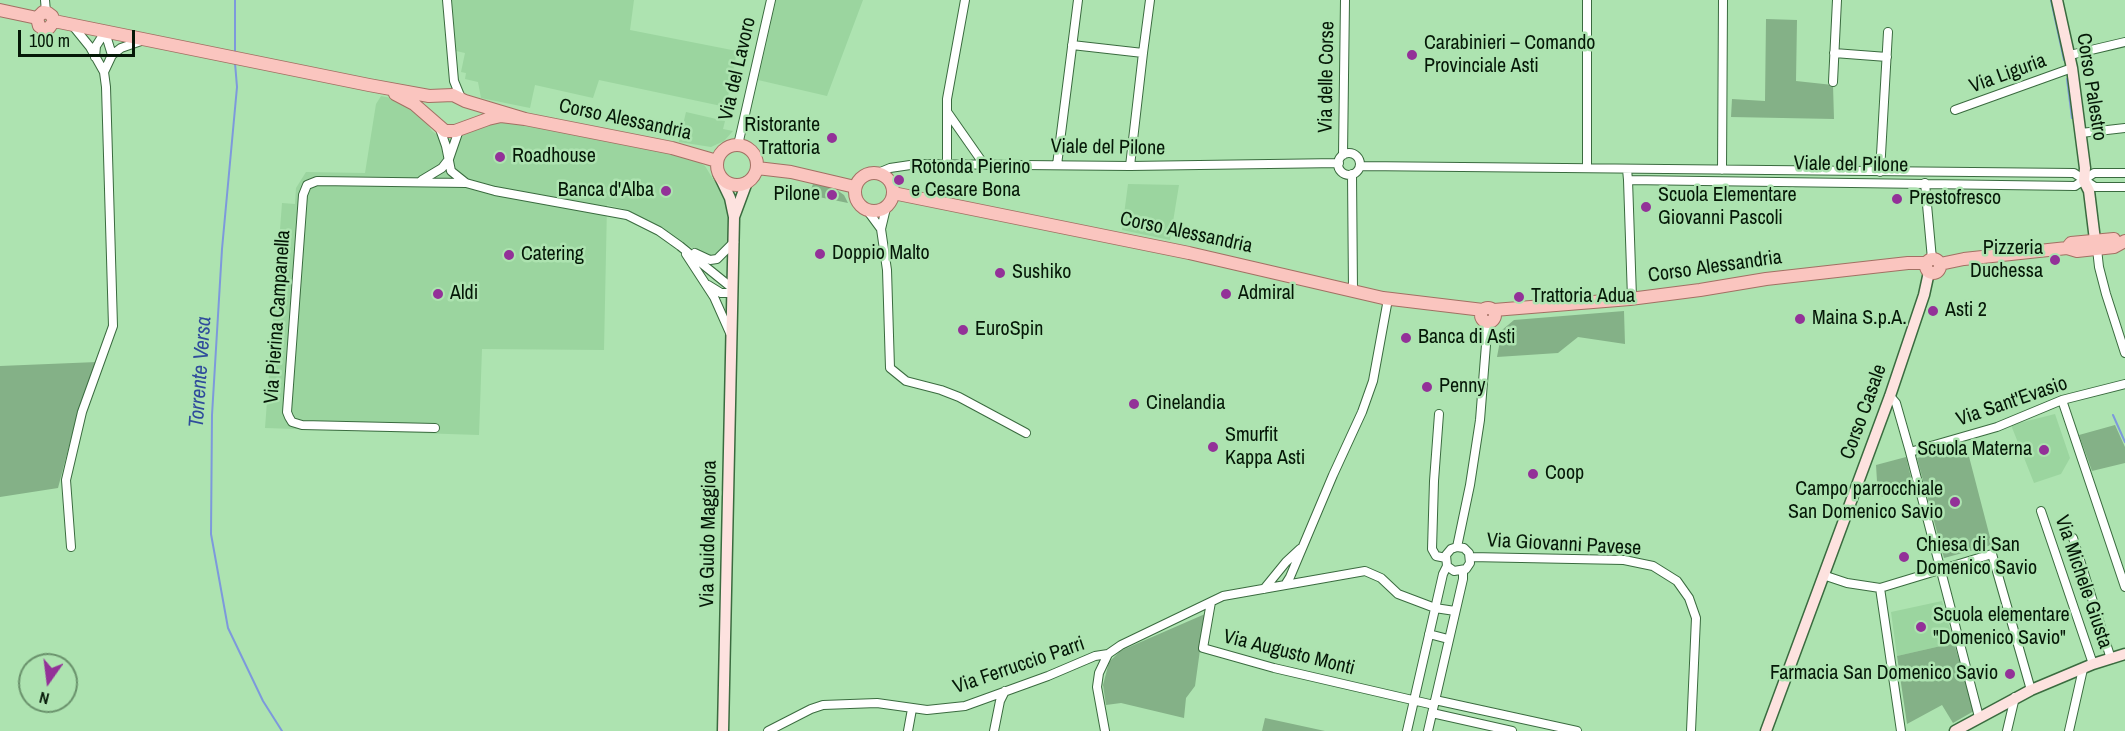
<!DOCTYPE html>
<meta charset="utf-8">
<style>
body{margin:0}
#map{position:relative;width:2125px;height:731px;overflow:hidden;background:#ade3b0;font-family:"Archivo Narrow",sans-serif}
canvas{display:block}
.north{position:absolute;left:18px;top:653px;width:60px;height:60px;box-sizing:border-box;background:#ade3b0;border:2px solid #6a926c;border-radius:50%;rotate:194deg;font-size:16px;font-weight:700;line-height:24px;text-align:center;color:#051807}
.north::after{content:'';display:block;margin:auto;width:21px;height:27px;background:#933198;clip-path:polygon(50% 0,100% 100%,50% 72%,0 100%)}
.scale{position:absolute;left:18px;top:30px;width:117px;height:27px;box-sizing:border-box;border:3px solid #051807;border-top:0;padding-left:8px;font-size:18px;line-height:21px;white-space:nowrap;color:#051807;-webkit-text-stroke:4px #ade3b0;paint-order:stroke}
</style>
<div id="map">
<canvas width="2125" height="731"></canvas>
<div class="north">N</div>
<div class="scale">100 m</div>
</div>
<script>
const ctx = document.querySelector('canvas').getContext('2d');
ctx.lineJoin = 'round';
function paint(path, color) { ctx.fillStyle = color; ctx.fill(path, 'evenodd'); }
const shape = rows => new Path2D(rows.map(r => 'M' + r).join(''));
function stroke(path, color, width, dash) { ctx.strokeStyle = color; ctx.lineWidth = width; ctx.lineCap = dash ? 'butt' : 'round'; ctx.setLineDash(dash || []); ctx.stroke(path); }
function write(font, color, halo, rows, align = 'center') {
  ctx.font = font + ' "Archivo Narrow",sans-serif'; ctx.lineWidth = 5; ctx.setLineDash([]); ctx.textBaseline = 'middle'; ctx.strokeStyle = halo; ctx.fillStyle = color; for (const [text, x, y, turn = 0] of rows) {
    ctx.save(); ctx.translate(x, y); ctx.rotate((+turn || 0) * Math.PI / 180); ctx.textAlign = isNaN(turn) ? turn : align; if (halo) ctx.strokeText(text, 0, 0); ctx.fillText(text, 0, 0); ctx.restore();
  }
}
const built = shape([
 [452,0,634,0,630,30,737,51,726,107,599,80,593,98,535,85,530,108,481,98,478,82,465,79,466,73,461,72,465,53,456,51],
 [776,0,863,0,827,96,758,80],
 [381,96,402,100,420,113,432,131,440,137,460,138,473,128,502,119,692,158,705,166,713,179,721,188,730,209,728,242,718,255,705,256,646,219,624,209,607,205,604,350,482,349,479,435,265,428,282,203,295,204,296,188,306,172,365,173,376,104],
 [686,112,725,121,723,129,733,131,724,141,711,147,679,142],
 [1128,184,1179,185,1170,240,1122,230],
 [2055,414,2070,458,2061,474,2034,483,2011,425],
 [1942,601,1954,643,1897,656,1891,612]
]);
const green = shape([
 [1766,19,1797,20,1796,81,1833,85,1834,119,1731,117,1732,99,1765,101],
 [813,184,834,188,844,195,848,203,809,195],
 [1624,311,1625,344,1578,337,1558,353,1497,357,1502,330,1514,320],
 [97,362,78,412,58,488,0,497,0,366],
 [2115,425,2125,447,2125,463,2092,471,2079,435],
 [1966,445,1992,545,1944,558,1917,458],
 [1906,457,1914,490,1894,495,1878,497,1876,465],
 [1205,614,1195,686,1186,698,1184,718,1121,703,1106,705,1103,685,1109,662,1120,651],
 [1954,643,1974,711,1953,723,1942,705,1907,724,1897,656],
 [1265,718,1325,731,1262,731]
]);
const stream = shape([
 [235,0,235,54],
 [2051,0,2064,60],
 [235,63,237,87,222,249,212,415,211,534,228,628,263,701,282,731],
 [2067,79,2072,118],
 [2113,415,2125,442]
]);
const street = shape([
 [45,0,46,12],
 [447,0,454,81,461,98],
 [105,32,112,55],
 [1072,45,1143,53],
 [1834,53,1887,57],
 [2070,55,2125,42],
 [95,57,96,46,105,32],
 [104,72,112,55,121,48,141,41],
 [1833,82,1837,0],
 [1955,110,2072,68],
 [948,113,983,163],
 [440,129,446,146,451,171,466,183,495,191,627,215,659,231,680,246,732,288],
 [2081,133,2125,128],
 [738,145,771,0],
 '1338 164a11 11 0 1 1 22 0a11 11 0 1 1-22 0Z',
 [1343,155,1345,0],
 [947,164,947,99,965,0],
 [1057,165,1078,0],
 [1130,166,1143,53,1150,0],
 [1360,166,2074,173,2095,187,2125,187],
 [1587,168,1587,0],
 [1627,169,1628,180,2075,186,2094,173,2125,173],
 [1722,170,1723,0],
 [1880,172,1888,32],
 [878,173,890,168,917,164,1130,166,1339,163],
 [1352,174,1353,291],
 [422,180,442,168,449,159,459,130],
 [1628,180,1632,298],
 [1925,183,1932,259],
 [886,208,881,229,887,270,890,368,906,381,941,390,959,397,1026,433],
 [867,210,881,229],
 [2097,249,2099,267,2106,294,2125,353],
 [695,253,710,260,717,259,734,242],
 [686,254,714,297,730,333],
 [708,285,721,293,732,293],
 [1890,396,1896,403,1910,452,1979,717],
 [2062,400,2125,587],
 [1439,414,1434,481,1432,549,1436,556,1446,558],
 [435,428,302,425,292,422,289,417,287,412,303,195,307,185,317,181,466,183],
 [1910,452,1997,427,2062,400,2125,384],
 [2041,511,2093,664],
 [2073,538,2111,659],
 [71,547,66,480,82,412,113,326,106,87,104,72,90,47,73,26],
 [1457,547,1470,485,1480,420,1487,332,1484,321],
 [1470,557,1624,560,1653,566,1677,581,1689,598,1696,618,1691,731],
 [1823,575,1847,583,1880,588,1992,554,2031,690],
 [1285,585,1290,577,1333,475,1362,412,1373,381,1388,299],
 [1880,588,1901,731],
 [1264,589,1286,562,1300,549],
 [1211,602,1203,648,1274,668,1434,705],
 [1429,634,1448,639],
 [1435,700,1577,731],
 [1432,713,1512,731],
 [768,731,811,709,823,705,877,703,927,710,965,706,1048,676,1095,656,1108,654],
 [908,731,912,709],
 [994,731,1000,701,1005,691],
 [1105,731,1097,687,1099,673,1108,654,1121,645,1223,596,1365,571,1381,578,1398,594,1435,608,1455,611],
 [1407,731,1443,574,1447,566,1446,555,1451,549,1457,547,1464,548,1469,553,1470,563,1466,569,1454,571,1447,566],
 [1428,731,1463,579,1463,571],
 [2007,731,2015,697],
 [2069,731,2083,669]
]);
const secondary = shape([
 [2057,0,2072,68,2085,168,2084,181,2089,191,2095,240],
 [719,175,730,198,734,217],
 [723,731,734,217,747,182],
 [1766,731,1890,396,1924,295,1929,272],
 [1955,731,2031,690,2093,664,2125,654]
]);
const primary = shape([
 [0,10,37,18],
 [37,18,39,26,43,29,49,28,54,21],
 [37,18,43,12,48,13,52,16,54,21],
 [54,21,369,85,429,96,453,95,465,101,525,119],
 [395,94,414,104,445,131,455,131,488,119,501,116,525,119,672,148,717,161],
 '717 165a20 20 0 1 1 40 0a20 20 0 1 1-40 0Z',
 [757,168,791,172,855,187],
 '855 192a19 19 0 1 1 38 0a19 19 0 1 1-38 0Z',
 [893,193,1189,253,1383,298,1483,310],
 [2067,248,2071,243,2114,239],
 '1926 266a7 7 0 1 1 14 0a7 7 0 1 1-14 0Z',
 [1940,264,1964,259,2067,248,2077,251,2114,247,2125,241],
 '1481 315a7 7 0 1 1 14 0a7 7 0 1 1-14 0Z',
 [1494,310,1630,299,1700,290,1766,279,1908,263,1926,263]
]);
const markers = [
 [1412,55,6,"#933198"],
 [832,138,6,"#933198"],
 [500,157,6,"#933198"],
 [899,180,6,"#933198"],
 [666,191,6,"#933198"],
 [832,195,6,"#933198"],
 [1897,199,6,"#933198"],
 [1646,207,6,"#933198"],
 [820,254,6,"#933198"],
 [509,255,6,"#933198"],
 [2055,260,6,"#933198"],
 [1000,273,6,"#933198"],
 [438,294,6,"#933198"],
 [1226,294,6,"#933198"],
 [1519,297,6,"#933198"],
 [1933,311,6,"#933198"],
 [1800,319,6,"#933198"],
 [963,330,6,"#933198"],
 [1406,338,6,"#933198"],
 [1427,387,6,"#933198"],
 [1134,404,6,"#933198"],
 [1213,447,6,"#933198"],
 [2044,450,6,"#933198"],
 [1533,474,6,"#933198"],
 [1955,502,6,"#933198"],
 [1904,557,6,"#933198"],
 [1921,627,6,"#933198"],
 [2010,674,6,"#933198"]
];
const poiNames = [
 ["Carabinieri – Comando",1424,44],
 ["Provinciale Asti",1424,67],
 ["Ristorante",820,126,"right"],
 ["Trattoria",820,149,"right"],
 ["Roadhouse",512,157],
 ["Rotonda Pierino",911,168],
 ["e Cesare Bona",911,191],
 ["Banca d'Alba",654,191,"right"],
 ["Pilone",820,195,"right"],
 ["Scuola Elementare",1658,196],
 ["Giovanni Pascoli",1658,219],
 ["Prestofresco",1909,199],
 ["Pizzeria",2043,249,"right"],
 ["Duchessa",2043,272,"right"],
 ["Doppio Malto",832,254],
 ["Catering",521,255],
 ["Sushiko",1012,273],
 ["Aldi",450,294],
 ["Admiral",1238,294],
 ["Trattoria Adua",1531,297],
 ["Asti 2",1945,311],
 ["Maina S.p.A.",1812,319],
 ["EuroSpin",975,330],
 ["Banca di Asti",1418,338],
 ["Penny",1439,387],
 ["Cinelandia",1146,404],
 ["Smurfit",1225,436],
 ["Kappa Asti",1225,459],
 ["Scuola Materna",2032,450,"right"],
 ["Coop",1545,474],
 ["Campo parrocchiale",1943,490,"right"],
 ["San Domenico Savio",1943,513,"right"],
 ["Chiesa di San",1916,546],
 ["Domenico Savio",1916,569],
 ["Scuola elementare",1933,616],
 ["\"Domenico Savio\"",1933,639],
 ["Farmacia San Domenico Savio",1998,674,"right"]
];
const streetNames = [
 ["Via del Lavoro",738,69,-77],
 ["Via Liguria",2008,74,-20],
 ["Via delle Corse",1327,77,-89],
 ["Corso Palestro",2091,87,81],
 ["Corso Alessandria",625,120,12],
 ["Viale del Pilone",1108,148,1],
 ["Viale del Pilone",1851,165,1],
 ["Corso Alessandria",1186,233,12],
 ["Corso Alessandria",1715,267,-8],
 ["Via Pierina Campanella",278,317,-86],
 ["Via Sant'Evasio",2012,402,-19],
 ["Corso Casale",1864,412,-70],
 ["Via Guido Maggiora",709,534,-89],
 ["Via Giovanni Pavese",1564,545,3],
 ["Via Michele Giusta",2083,582,71],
 ["Via Augusto Monti",1289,653,14],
 ["Via Ferruccio Parri",1019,666,-19]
];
const waterNames = [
 ["Torrente Versa",201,372,-86]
];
paint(built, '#9bd59f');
paint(green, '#84b187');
stroke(stream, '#7d99dc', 2);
stroke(street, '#3a6b3f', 10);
stroke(secondary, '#3a6b3f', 13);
stroke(primary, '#a27063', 14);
stroke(street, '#fff', 8);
stroke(secondary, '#fde2df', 10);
stroke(primary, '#fac5bf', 12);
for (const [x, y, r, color] of markers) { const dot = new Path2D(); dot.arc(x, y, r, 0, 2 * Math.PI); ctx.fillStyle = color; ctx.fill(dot); stroke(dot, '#ade3b0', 2); }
write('20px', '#051807', '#ade3b0', poiNames, 'left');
write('20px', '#051807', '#ade3b0', streetNames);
write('italic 21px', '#2f4c9b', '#ade3b0', waterNames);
</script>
